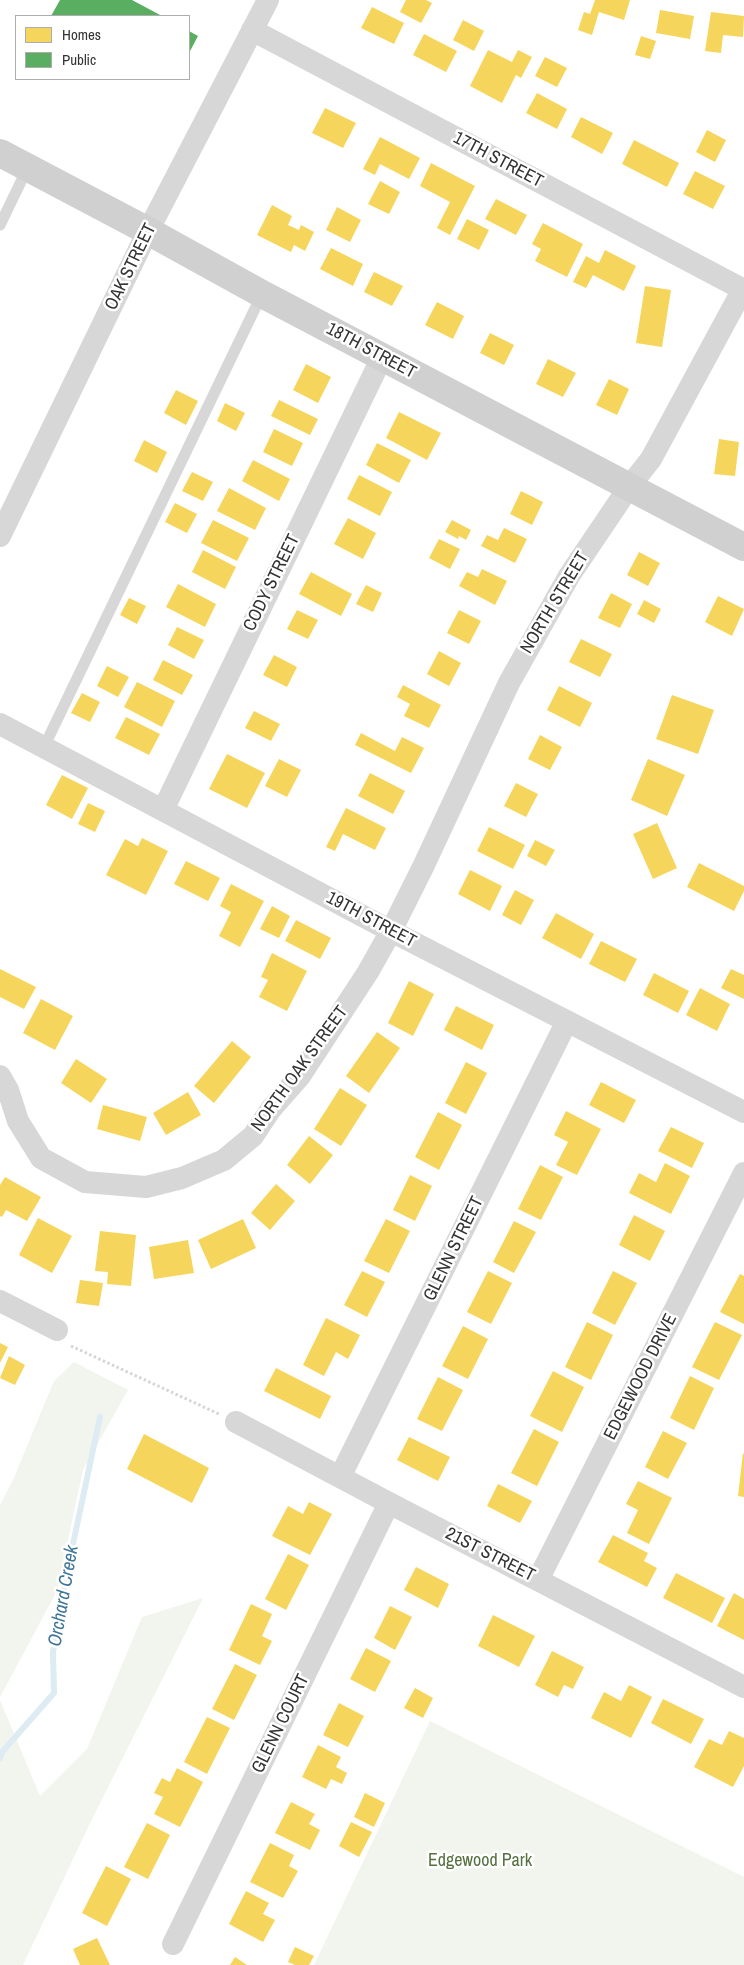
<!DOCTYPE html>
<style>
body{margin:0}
#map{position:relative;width:744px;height:1965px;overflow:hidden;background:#fff;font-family:"Archivo Narrow",sans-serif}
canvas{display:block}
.legend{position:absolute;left:15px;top:15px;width:175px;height:65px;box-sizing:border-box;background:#fff;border:1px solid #adadad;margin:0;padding:6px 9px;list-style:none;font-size:15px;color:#333}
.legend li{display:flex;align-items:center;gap:10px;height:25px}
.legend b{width:25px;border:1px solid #adadad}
</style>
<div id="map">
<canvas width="744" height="1965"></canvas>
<ul class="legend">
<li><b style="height:14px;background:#f6d55c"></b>Homes</li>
<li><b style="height:14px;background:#5aae61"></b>Public</li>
</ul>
</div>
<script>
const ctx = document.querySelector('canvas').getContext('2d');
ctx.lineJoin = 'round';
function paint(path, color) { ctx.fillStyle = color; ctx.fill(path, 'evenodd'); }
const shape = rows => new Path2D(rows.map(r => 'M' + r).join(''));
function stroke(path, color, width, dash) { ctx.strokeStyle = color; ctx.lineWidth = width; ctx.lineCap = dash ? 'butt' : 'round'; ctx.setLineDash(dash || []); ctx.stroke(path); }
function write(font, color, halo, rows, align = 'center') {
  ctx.font = font + ' "Archivo Narrow",sans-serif'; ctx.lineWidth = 5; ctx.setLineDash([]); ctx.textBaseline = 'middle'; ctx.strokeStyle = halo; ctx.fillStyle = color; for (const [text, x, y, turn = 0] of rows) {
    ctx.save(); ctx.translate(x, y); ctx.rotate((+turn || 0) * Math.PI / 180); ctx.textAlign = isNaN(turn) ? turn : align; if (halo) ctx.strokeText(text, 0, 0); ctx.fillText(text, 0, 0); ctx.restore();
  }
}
const green = shape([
 [74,1362,128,1390,83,1470,57,1591,0,1697,0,1505,13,1480,54,1381],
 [203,1598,91,1821,23,1965,0,1965,0,1700,40,1796,87,1749,142,1617],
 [430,1721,744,1877,744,1965,314,1965]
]);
const homes = shape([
 [406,0,426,0,432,3,421,23,400,12],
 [595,0,630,0,624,20,599,12,592,35,578,30,584,12,590,14],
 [372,7,404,23,394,44,361,28],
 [660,10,694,16,690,39,656,33],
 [711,12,744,16,743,37,723,35,721,53,705,51],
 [463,20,484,31,474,51,453,40],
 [424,34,457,51,446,72,413,55],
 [641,36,656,41,650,59,635,55],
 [488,50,512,62,518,50,532,57,521,78,516,75,502,103,470,86],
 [545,57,567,68,557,87,535,76],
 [537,93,567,109,557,129,526,113],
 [325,108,356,123,343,148,312,133],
 [581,117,613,133,602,154,571,137],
 [707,130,726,140,715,162,696,152],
 [380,137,420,158,409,179,380,164,375,175,363,169],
 [634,140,679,163,667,187,622,164],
 [431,163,475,186,450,235,437,228,450,202,420,186],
 [695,171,725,186,713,209,683,194],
 [380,181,400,192,389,214,368,204],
 [496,199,527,215,516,235,485,219],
 [272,205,292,216,288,225,299,230,301,225,314,232,305,251,294,245,291,252,257,235],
 [337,207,361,220,350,242,326,230],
 [467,219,489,230,479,250,457,239],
 [543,223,583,244,567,277,535,261,541,249,532,244],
 [331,248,363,264,353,286,320,269],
 [605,250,636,266,624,291,593,275,586,288,573,282,586,256,599,263],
 [374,272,403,286,392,306,364,292],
 [645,286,671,290,662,347,636,343],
 [437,302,464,316,453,339,425,325],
 [490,333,514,345,504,365,480,353],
 [548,359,576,373,563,397,536,384],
 [306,364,331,377,318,403,293,390],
 [609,379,629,389,617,415,596,405],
 [176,390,198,401,186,425,164,413],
 [279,400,318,419,310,435,271,416],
 [225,403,245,413,236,431,217,421],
 [399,412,441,433,427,460,386,438],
 [274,429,303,443,292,466,263,452],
 [719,439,739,442,735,476,714,474],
 [144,440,167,452,157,473,134,461],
 [377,443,411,460,399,483,366,465],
 [253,460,290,479,279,501,242,481],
 [192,472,213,482,203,501,182,491],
 [359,475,392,492,380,516,347,499],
 [229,488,266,508,255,530,217,511],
 [521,491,543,502,532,525,510,514],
 [175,503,197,514,187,533,165,522],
 [348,518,376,533,363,559,334,544],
 [213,520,249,538,237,561,201,543],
 [452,520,471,530,466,540,459,536,458,539,445,532],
 [504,528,527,539,515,563,481,546,487,535,498,540],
 [439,539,460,549,450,569,429,558],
 [203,550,236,567,225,589,192,572],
 [639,552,660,563,648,586,627,575],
 [482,569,507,581,495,605,459,586,467,572,478,577],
 [311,572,352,594,341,616,299,594],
 [178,584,216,604,205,627,166,607],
 [366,585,382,593,373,612,356,604],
 [611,593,632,604,620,628,598,618],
 [718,596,744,609,732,636,705,622],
 [129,598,146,606,137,624,120,615],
 [644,600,661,609,654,623,637,614],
 [297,610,318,620,308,639,287,629],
 [459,610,481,621,469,644,447,633],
 [177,627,204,640,194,659,168,645],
 [581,639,612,654,600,677,569,662],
 [439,651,461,663,449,686,427,674],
 [274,655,297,667,287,687,263,675],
 [163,660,193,675,182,695,153,680],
 [107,666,129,677,118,697,97,686],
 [137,682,175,701,162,727,124,707],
 [403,685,441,705,429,728,404,716,410,704,397,697],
 [559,686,592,703,580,727,547,710],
 [82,693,100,702,90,722,71,713],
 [672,695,714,710,698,754,656,739],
 [254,711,280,724,271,741,245,728],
 [126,717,160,734,149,755,115,738],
 [361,733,395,751,402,737,424,748,411,773,355,745],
 [540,735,562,747,550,770,528,759],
 [227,754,265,773,247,808,209,789],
 [279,759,301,770,287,797,265,786],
 [648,759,685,775,667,816,631,800],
 [370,773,405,791,393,814,358,796],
 [62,775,88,788,72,819,46,805],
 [516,783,538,794,526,817,504,806],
 [88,803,105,811,95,832,78,824],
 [346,808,386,828,375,850,343,834,335,851,326,847],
 [657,823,677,868,653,879,633,834],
 [489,827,525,845,513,869,477,851],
 [142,838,168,851,146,895,106,875,125,839,138,846],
 [535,840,555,850,546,866,527,856],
 [186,861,220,878,208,901,174,884],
 [699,863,744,886,744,891,734,911,687,887],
 [470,870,502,886,490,911,458,894],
 [231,884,264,901,240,947,219,936,231,912,220,906],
 [515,890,534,900,521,925,502,915],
 [272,906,290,916,279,938,260,929],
 [556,913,594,934,581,959,542,938],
 [296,920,331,938,320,959,285,941],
 [601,941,637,959,625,982,589,964],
 [272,953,307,971,287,1011,259,997,268,980,261,977],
 [0,969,36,987,24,1009,0,997],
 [731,969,744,975,744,999,721,988],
 [654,973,689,991,678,1013,643,995],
 [409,981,434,994,413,1036,388,1023],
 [700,988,730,1004,717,1031,686,1015],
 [41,999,73,1016,55,1050,23,1033],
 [456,1006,494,1025,482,1050,444,1030],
 [377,1032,400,1048,369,1093,346,1076],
 [232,1041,251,1057,214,1103,194,1086],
 [76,1059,107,1079,91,1103,61,1083],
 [466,1062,487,1073,466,1114,445,1103],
 [601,1082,636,1100,624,1123,589,1105],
 [340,1088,367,1105,341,1146,314,1129],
 [188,1092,201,1115,166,1135,153,1113],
 [103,1105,147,1117,140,1141,97,1129],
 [566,1111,601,1129,577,1175,556,1165,568,1142,554,1135],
 [438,1112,462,1125,439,1170,415,1157],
 [671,1127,704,1143,692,1168,658,1151],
 [309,1136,333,1155,310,1184,287,1165],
 [665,1163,690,1176,671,1214,629,1193,639,1173,656,1182],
 [540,1165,563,1177,541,1220,518,1209],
 [410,1175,432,1186,415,1221,393,1210],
 [5,1177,41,1197,27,1221,6,1210,2,1217,0,1216,0,1185],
 [276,1184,295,1201,270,1230,251,1213],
 [634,1215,665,1231,650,1261,619,1245],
 [38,1218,72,1236,52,1273,19,1255],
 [243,1219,256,1248,211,1269,198,1240],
 [386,1219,410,1231,389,1273,364,1261],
 [514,1221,536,1232,514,1273,493,1262],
 [100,1231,136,1235,131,1286,107,1284,108,1272,95,1271],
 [188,1240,194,1273,154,1279,149,1247],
 [362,1271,385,1282,367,1317,344,1305],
 [488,1271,512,1283,491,1324,467,1312],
 [613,1271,637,1283,615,1325,592,1313],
 [740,1274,744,1276,744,1324,720,1312],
 [80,1280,103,1283,99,1306,76,1303],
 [326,1318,360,1335,348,1359,336,1352,324,1376,303,1365],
 [587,1322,613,1335,591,1380,565,1367],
 [715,1322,742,1335,719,1380,692,1367],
 [463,1326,488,1339,468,1379,442,1366],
 [0,1343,8,1347,0,1363],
 [9,1356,25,1365,15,1385,0,1378],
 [276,1368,331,1396,320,1419,264,1391],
 [553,1371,584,1387,562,1432,530,1416],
 [690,1376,714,1388,694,1430,670,1418],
 [438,1377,463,1390,442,1431,417,1419],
 [534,1429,559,1442,537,1486,511,1473],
 [663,1431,687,1443,668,1479,645,1467],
 [144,1434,209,1468,192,1503,127,1469],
 [409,1437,450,1457,438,1481,397,1460],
 [743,1453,744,1454,744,1497,738,1496],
 [638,1481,672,1498,649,1544,627,1533,638,1510,626,1504],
 [498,1484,532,1501,520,1523,487,1506],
 [309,1502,332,1514,310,1555,272,1536,288,1506,303,1514],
 [613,1535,648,1553,644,1561,657,1568,647,1587,598,1562],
 [288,1554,309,1565,286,1610,265,1599],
 [416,1567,449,1584,438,1608,404,1590],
 [676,1573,725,1598,712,1623,663,1598],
 [734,1593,744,1599,744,1640,717,1626],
 [251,1604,272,1614,262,1636,272,1641,260,1665,229,1650],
 [390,1606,412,1617,395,1650,374,1638],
 [493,1615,535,1636,519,1667,478,1646],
 [366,1648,391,1661,375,1692,350,1679],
 [552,1651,584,1667,573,1689,564,1685,558,1697,535,1685],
 [235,1664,257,1675,234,1720,212,1709],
 [629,1685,652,1697,631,1738,591,1718,604,1692,621,1701],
 [415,1688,433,1698,423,1718,404,1708],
 [663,1699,704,1719,691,1744,651,1723],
 [339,1703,364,1716,348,1747,323,1735],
 [207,1717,230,1728,207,1774,184,1762],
 [729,1731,744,1738,744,1766,733,1787,694,1767,709,1739,722,1745],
 [318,1745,341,1757,336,1767,347,1773,342,1784,331,1779,326,1789,302,1777],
 [177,1768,203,1782,180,1827,154,1814,163,1797,154,1793,162,1778,170,1782],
 [365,1793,385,1803,374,1827,354,1817],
 [291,1802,315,1814,309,1824,320,1830,310,1850,275,1833],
 [351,1822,372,1832,359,1857,339,1846],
 [147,1823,170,1835,148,1879,124,1867],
 [270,1843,294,1855,289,1866,298,1871,283,1898,250,1882],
 [106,1866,131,1879,107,1926,82,1913],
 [246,1891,269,1903,263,1914,275,1920,263,1942,229,1924],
 [97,1938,110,1965,80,1965,73,1949],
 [295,1947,314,1956,309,1965,295,1965,288,1962],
 [235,1957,247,1965,230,1965]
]);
const public = shape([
 [60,0,132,0,162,16,51,16],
 [189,31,198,36,189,53]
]);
const stream = shape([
 [0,1758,2,1752,54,1693,53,1652,66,1577,100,1417]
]);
const path = shape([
 [71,1346,219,1414]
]);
const lane = shape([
 [0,225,28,167],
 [44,747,262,294]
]);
const street = shape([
 [252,30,744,290],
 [0,536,148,231,268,0],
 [0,724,391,931,744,1112],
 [163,810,382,357],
 [0,1076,8,1090,18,1121,41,1158,85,1182,146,1187,182,1178,224,1160,253,1136,271,1109,300,1076,368,972,391,931,423,867,509,683,569,576,629,487,651,459,743,289],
 [0,1301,57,1330],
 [236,1422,389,1503,744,1687],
 [340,1477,567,1021],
 [538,1580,744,1173],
 [173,1944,389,1503]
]);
const secondary = shape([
 [0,153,148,231,262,294,744,547]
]);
const streetNames = [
 ["17TH STREET",498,160,28],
 ["OAK STREET",131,267,-64],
 ["18TH STREET",371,351,28],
 ["CODY STREET",272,583,-64],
 ["NORTH STREET",555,603,-59],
 ["19TH STREET",371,920,28],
 ["NORTH OAK STREET",300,1069,-54],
 ["GLENN STREET",454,1249,-64],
 ["EDGEWOOD DRIVE",641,1377,-63],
 ["21ST STREET",490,1555,27],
 ["GLENN COURT",281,1724,-64]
];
const parkNames = [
 ["Edgewood Park",480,1861]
];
const waterNames = [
 ["Orchard Creek",64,1596,-80]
];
paint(green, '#f1f5ed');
paint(homes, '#f6d55c');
paint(public, '#5aae61');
stroke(stream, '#ddebf3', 6);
stroke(path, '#d6d6d6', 3, [2.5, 2.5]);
stroke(lane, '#d7d7d7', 11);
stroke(street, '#d7d7d7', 22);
stroke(secondary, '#d0d0d0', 28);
write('18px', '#333', '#fff', streetNames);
write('18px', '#56703f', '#fff', parkNames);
write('italic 19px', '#3f7597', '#fff', waterNames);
</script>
